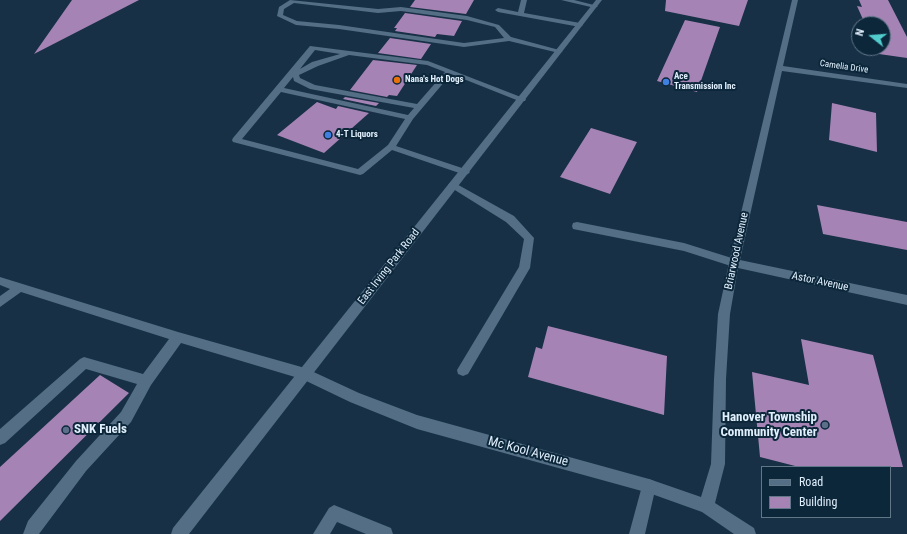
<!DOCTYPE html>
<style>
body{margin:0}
#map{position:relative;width:907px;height:534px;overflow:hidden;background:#173045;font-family:"Roboto Condensed",sans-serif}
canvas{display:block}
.legend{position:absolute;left:761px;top:466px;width:130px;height:52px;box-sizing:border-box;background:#0c263a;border:1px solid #617788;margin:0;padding:5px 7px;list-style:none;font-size:12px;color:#e1f0fd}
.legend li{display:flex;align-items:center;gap:8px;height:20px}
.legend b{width:20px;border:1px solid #617788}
.north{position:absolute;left:851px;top:16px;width:40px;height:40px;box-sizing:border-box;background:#0c263a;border:1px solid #617788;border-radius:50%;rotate:287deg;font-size:11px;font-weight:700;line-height:16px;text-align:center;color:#e1f0fd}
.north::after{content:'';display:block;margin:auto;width:14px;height:18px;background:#52cdce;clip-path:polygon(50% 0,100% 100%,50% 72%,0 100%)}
</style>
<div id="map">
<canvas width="907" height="534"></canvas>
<ul class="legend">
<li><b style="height:5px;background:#536e85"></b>Road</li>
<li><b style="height:11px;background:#a583b5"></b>Building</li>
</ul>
<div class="north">N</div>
</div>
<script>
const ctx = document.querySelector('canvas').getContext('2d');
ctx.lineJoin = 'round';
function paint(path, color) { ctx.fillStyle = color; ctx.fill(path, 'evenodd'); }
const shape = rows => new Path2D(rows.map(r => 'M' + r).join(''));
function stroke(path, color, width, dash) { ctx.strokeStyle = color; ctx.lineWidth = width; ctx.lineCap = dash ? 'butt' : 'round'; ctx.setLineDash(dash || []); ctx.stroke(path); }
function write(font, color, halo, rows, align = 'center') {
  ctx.font = font + ' "Roboto Condensed",sans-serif'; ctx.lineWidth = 4; ctx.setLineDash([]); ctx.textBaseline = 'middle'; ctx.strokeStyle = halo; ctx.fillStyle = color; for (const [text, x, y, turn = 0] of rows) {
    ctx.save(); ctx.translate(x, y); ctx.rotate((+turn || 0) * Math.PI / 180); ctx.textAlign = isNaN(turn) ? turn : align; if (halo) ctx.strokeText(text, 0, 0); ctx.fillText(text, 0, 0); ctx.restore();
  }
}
const building = shape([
 [72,0,139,0,34,54],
 [415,0,474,0,466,14,410,7],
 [666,0,748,0,739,26,665,11],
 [859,0,888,0,907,37,907,58,879,54,876,48,883,48,883,24,865,24,857,6,862,7],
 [405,13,462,21,454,36,437,34,435,37,395,31,397,28,394,28],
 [685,20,720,27,697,92,657,81],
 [390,38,431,44,421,59,378,53],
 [373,60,417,65,397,96,389,95,387,97,350,90],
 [345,97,379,103,376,106,343,99],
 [317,102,336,109,338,106,369,113,324,153,277,135],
 [832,103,876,113,877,152,829,140],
 [591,128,637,142,610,194,560,177],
 [817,205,907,222,907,250,823,234],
 [548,326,667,356,664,415,528,377,536,347,542,349],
 [801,339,873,355,903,467,799,467,760,457,752,372,809,385],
 [100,375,129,393,0,521,0,467]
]);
const service = shape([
 [290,0,378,9,401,7,467,16,499,25,511,37,563,51,559,53,509,41,464,47,339,29,296,25,277,16,279,7,290,0],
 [294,3,378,13,401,11,467,20,495,27,504,38,464,43,339,25,297,21,283,15,284,9,294,3],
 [521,0,527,0,524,13,580,23,583,25,580,27,498,12,495,10,498,8,518,12,521,0],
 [561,0,574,0,598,6,595,8,561,0],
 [310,46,428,61,526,99,525,101,519,101,451,74,413,119,396,146,468,170,470,172,468,174,465,175,392,150,363,174,360,175,233,142,232,140,233,138,310,46],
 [315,50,340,54,312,62,300,69,315,50],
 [349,55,427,65,445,72,417,104,315,85,300,78,299,75,318,66,349,55],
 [293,77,294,81,310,89,414,108,408,115,284,88,293,77],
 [281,92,405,119,388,145,358,169,242,139,281,92],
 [453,182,514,216,534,238,530,268,468,374,463,376,458,374,457,370,519,267,524,239,506,222,450,187,448,185,450,183,453,182],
 [577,222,684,243,738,260,739,263,738,266,734,267,684,251,573,229,572,226,573,223,577,222],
 [0,277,178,332,305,368,310,370,311,374,310,378,305,380,181,343,151,385,131,422,86,471,39,534,23,534,28,521,76,461,121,412,137,384,86,369,5,443,0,445,0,429,80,359,84,357,143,374,169,339,21,292,0,307,0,296,10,289,0,285,0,277],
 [649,479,654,481,656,486,645,534,629,534,642,486,644,481,649,479],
 [334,505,391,528,393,534,366,534,337,522,330,534,313,534,329,508,334,505]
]);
const minor = shape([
 [792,0,798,0,783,66,907,84,907,88,782,71,740,260,907,295,907,305,738,268,730,314,726,379,725,464,715,503,754,528,756,534,734,534,702,512,649,493,417,429,350,402,300,378,299,374,300,370,305,368,359,393,417,415,649,479,701,497,711,464,714,379,718,314,729,263,792,0]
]);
const secondary = shape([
 [596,0,602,0,189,534,171,534,173,528,596,0]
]);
const markers = [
 [397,80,4,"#e8710a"],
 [666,82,4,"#3f7fe0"],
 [328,135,4,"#3f7fe0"],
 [825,425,4,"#5c6f8a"],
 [66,430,4,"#5c6f8a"]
];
const farStreetnames = [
 ["Camelia Drive",844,67,8]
];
const farPoinames = [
 ["Ace",674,77],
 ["Transmission Inc",674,87],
 ["Nana's Hot Dogs",405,80],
 ["4-T Liquors",336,135]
];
const streetNames = [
 ["Briarwood Avenue",737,251,-78],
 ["East Irving Park Road",389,267,-52],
 ["Astor Avenue",820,282,12]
];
const nearPoinames = [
 ["Hanover Township",817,418],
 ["Community Center",817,433],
 ["SNK Fuels",74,430,"left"]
];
const nearStreetnames = [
 ["Mc Kool Avenue",528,452,15]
];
paint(building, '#a583b5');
paint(service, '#536e85');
paint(minor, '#536e85');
paint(secondary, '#536e85');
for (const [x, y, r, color] of markers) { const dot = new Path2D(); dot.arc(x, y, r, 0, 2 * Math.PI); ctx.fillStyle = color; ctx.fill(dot); stroke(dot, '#0c263a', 1.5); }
write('9px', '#e1f0fd', '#0c263a', farStreetnames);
write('bold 9px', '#e1f0fd', '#0c263a', farPoinames, 'left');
write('11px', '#e1f0fd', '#0c263a', streetNames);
write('bold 13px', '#e1f0fd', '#0c263a', nearPoinames, 'right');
write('13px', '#e1f0fd', '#0c263a', nearStreetnames);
</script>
